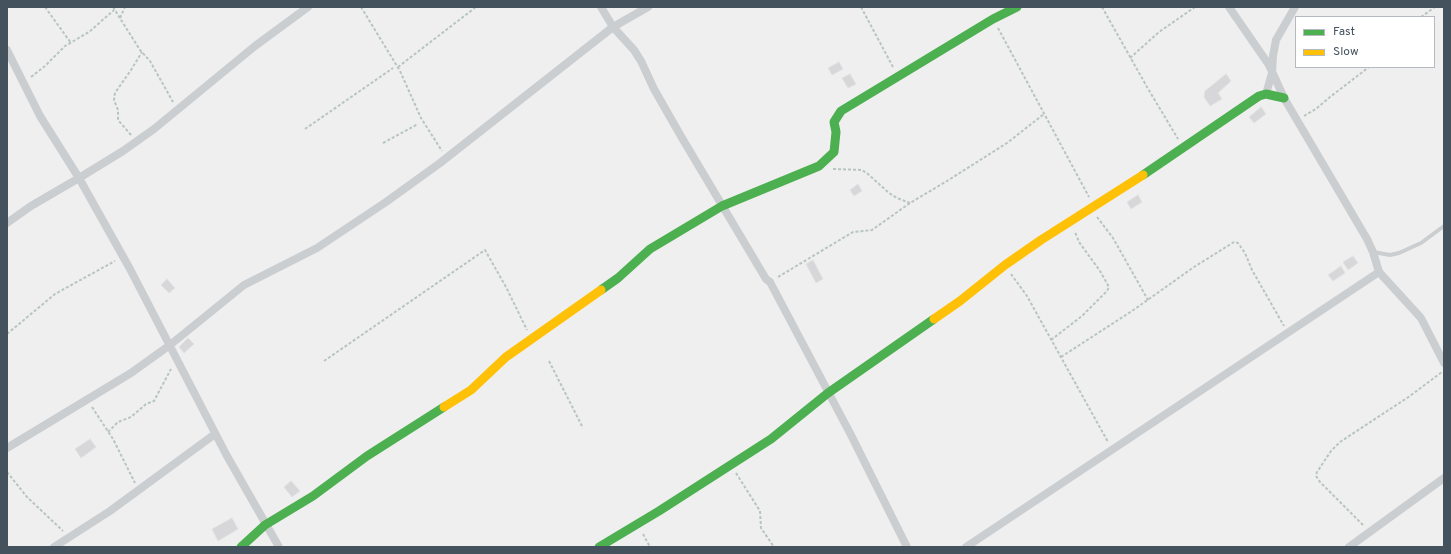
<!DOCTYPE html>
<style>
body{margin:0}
#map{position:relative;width:1451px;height:554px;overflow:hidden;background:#f0efef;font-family:Overpass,sans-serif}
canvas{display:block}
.frame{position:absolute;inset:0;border:8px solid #44525e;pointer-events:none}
.legend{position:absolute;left:1295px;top:16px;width:140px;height:52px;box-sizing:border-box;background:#fff;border:1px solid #b4babf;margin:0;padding:5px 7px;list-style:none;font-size:12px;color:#44525e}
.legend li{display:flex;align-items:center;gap:8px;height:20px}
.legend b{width:20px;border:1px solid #b4babf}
</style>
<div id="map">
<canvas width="1451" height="554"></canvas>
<div class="frame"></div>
<ul class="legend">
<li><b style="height:5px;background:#4caf50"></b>Fast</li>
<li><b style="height:5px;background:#ffc107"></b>Slow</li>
</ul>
</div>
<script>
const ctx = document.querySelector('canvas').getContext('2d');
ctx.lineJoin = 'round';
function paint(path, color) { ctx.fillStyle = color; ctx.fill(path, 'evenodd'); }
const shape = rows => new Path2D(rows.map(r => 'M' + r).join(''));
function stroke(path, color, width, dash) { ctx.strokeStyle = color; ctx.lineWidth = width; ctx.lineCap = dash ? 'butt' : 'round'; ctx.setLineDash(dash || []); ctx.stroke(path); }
const building = shape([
 [839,62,843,69,832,75,828,68,839,62],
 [850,74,856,84,848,88,842,78,850,74],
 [1226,74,1231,81,1218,93,1222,99,1210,106,1204,97,1205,91,1226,74],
 [1261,107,1266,114,1254,123,1249,117,1261,107],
 [858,184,862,191,854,196,850,190,858,184],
 [1138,195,1142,202,1131,209,1127,202,1138,195],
 [1353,256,1358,263,1348,270,1343,262,1353,256],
 [813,260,823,279,816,283,806,264,813,260],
 [1341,266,1345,273,1333,281,1328,275,1341,266],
 [167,279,175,288,169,293,161,285,167,279],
 [188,338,194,344,184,353,179,347,188,338],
 [90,439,96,447,81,458,75,449,90,439],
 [291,481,300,491,292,497,284,487,291,481],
 [232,518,238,529,218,541,212,529,232,518]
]);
const path = shape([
 [45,7,71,43],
 [113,7,140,50,150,61,173,102],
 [361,7,400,71,421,118,442,151],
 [861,7,893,67],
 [1102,7,1147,87,1178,139],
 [1421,17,1435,7],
 [120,18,125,7],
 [998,28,1089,197],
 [1130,58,1159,32,1195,7],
 [398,67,476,7],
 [31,77,45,66,65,46,89,32,114,10],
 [1304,116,1316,109,1330,97,1369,67],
 [305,129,393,68],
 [131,135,118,120,118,110,114,100,115,93,131,70,142,52],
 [383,143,418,124],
 [833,169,862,170,868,174,889,193,897,198,910,203],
 [1097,217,1113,238,1148,300],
 [1011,274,1027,296,1108,442],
 [778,277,853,232,872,230,910,203,947,181,1007,143,1044,114],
 [7,334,55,294,115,261],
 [1051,340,1082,316,1107,291,1109,287,1100,271,1079,242,1075,232],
 [1061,357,1132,311,1194,267,1234,242,1238,243,1245,253,1252,270,1284,326],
 [324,361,485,250,506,287,527,330],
 [549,361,583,428],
 [92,407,113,439,135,483],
 [108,432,118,422,131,417,146,404,154,401,171,369],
 [7,472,27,497,63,531],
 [736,473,760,511,761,528,774,547],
 [1363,525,1320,482,1316,476,1317,472,1331,451,1340,442,1410,396,1442,372],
 [643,534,650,547]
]);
const lane = shape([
 [1373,252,1390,255,1399,253,1421,243,1444,226]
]);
const street = shape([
 [601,7,613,27,634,50,641,61,654,89,682,138,766,279,770,282,851,435,907,547],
 [1229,7,1269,65,1284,98,1367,239,1373,252,1379,272,1421,318,1444,363],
 [7,50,40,116,79,178,130,269,227,456,279,547],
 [1266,94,1272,73,1273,56,1276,40,1295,7],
 [7,223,31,206,79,178,123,151,154,129,255,46,308,7],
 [7,448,131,373,170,345,244,285,317,248,386,202,440,163,613,27,648,7],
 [54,547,110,511,215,434],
 [966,547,1379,272],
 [1349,547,1444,478]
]);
const fast = shape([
 [1143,175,1259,96,1266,94,1284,98],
 [601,290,618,278,650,249,722,206,819,166,834,152,836,132,834,122,841,111,993,19,1017,7],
 [241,547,265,525,313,496,367,456,444,407],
 [599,547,659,511,771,439,828,393,934,319]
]);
const slow = shape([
 [934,319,960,301,1005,265,1041,240,1143,175],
 [444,407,471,390,506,357,601,290]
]);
paint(building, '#d7d7d9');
stroke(building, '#e1e1e2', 1);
stroke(path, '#b7c5c0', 2, [3, 2]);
stroke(lane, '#cbced0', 4);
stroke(street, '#cbced0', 8);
stroke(fast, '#4caf50', 9);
stroke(slow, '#ffc107', 9);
</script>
